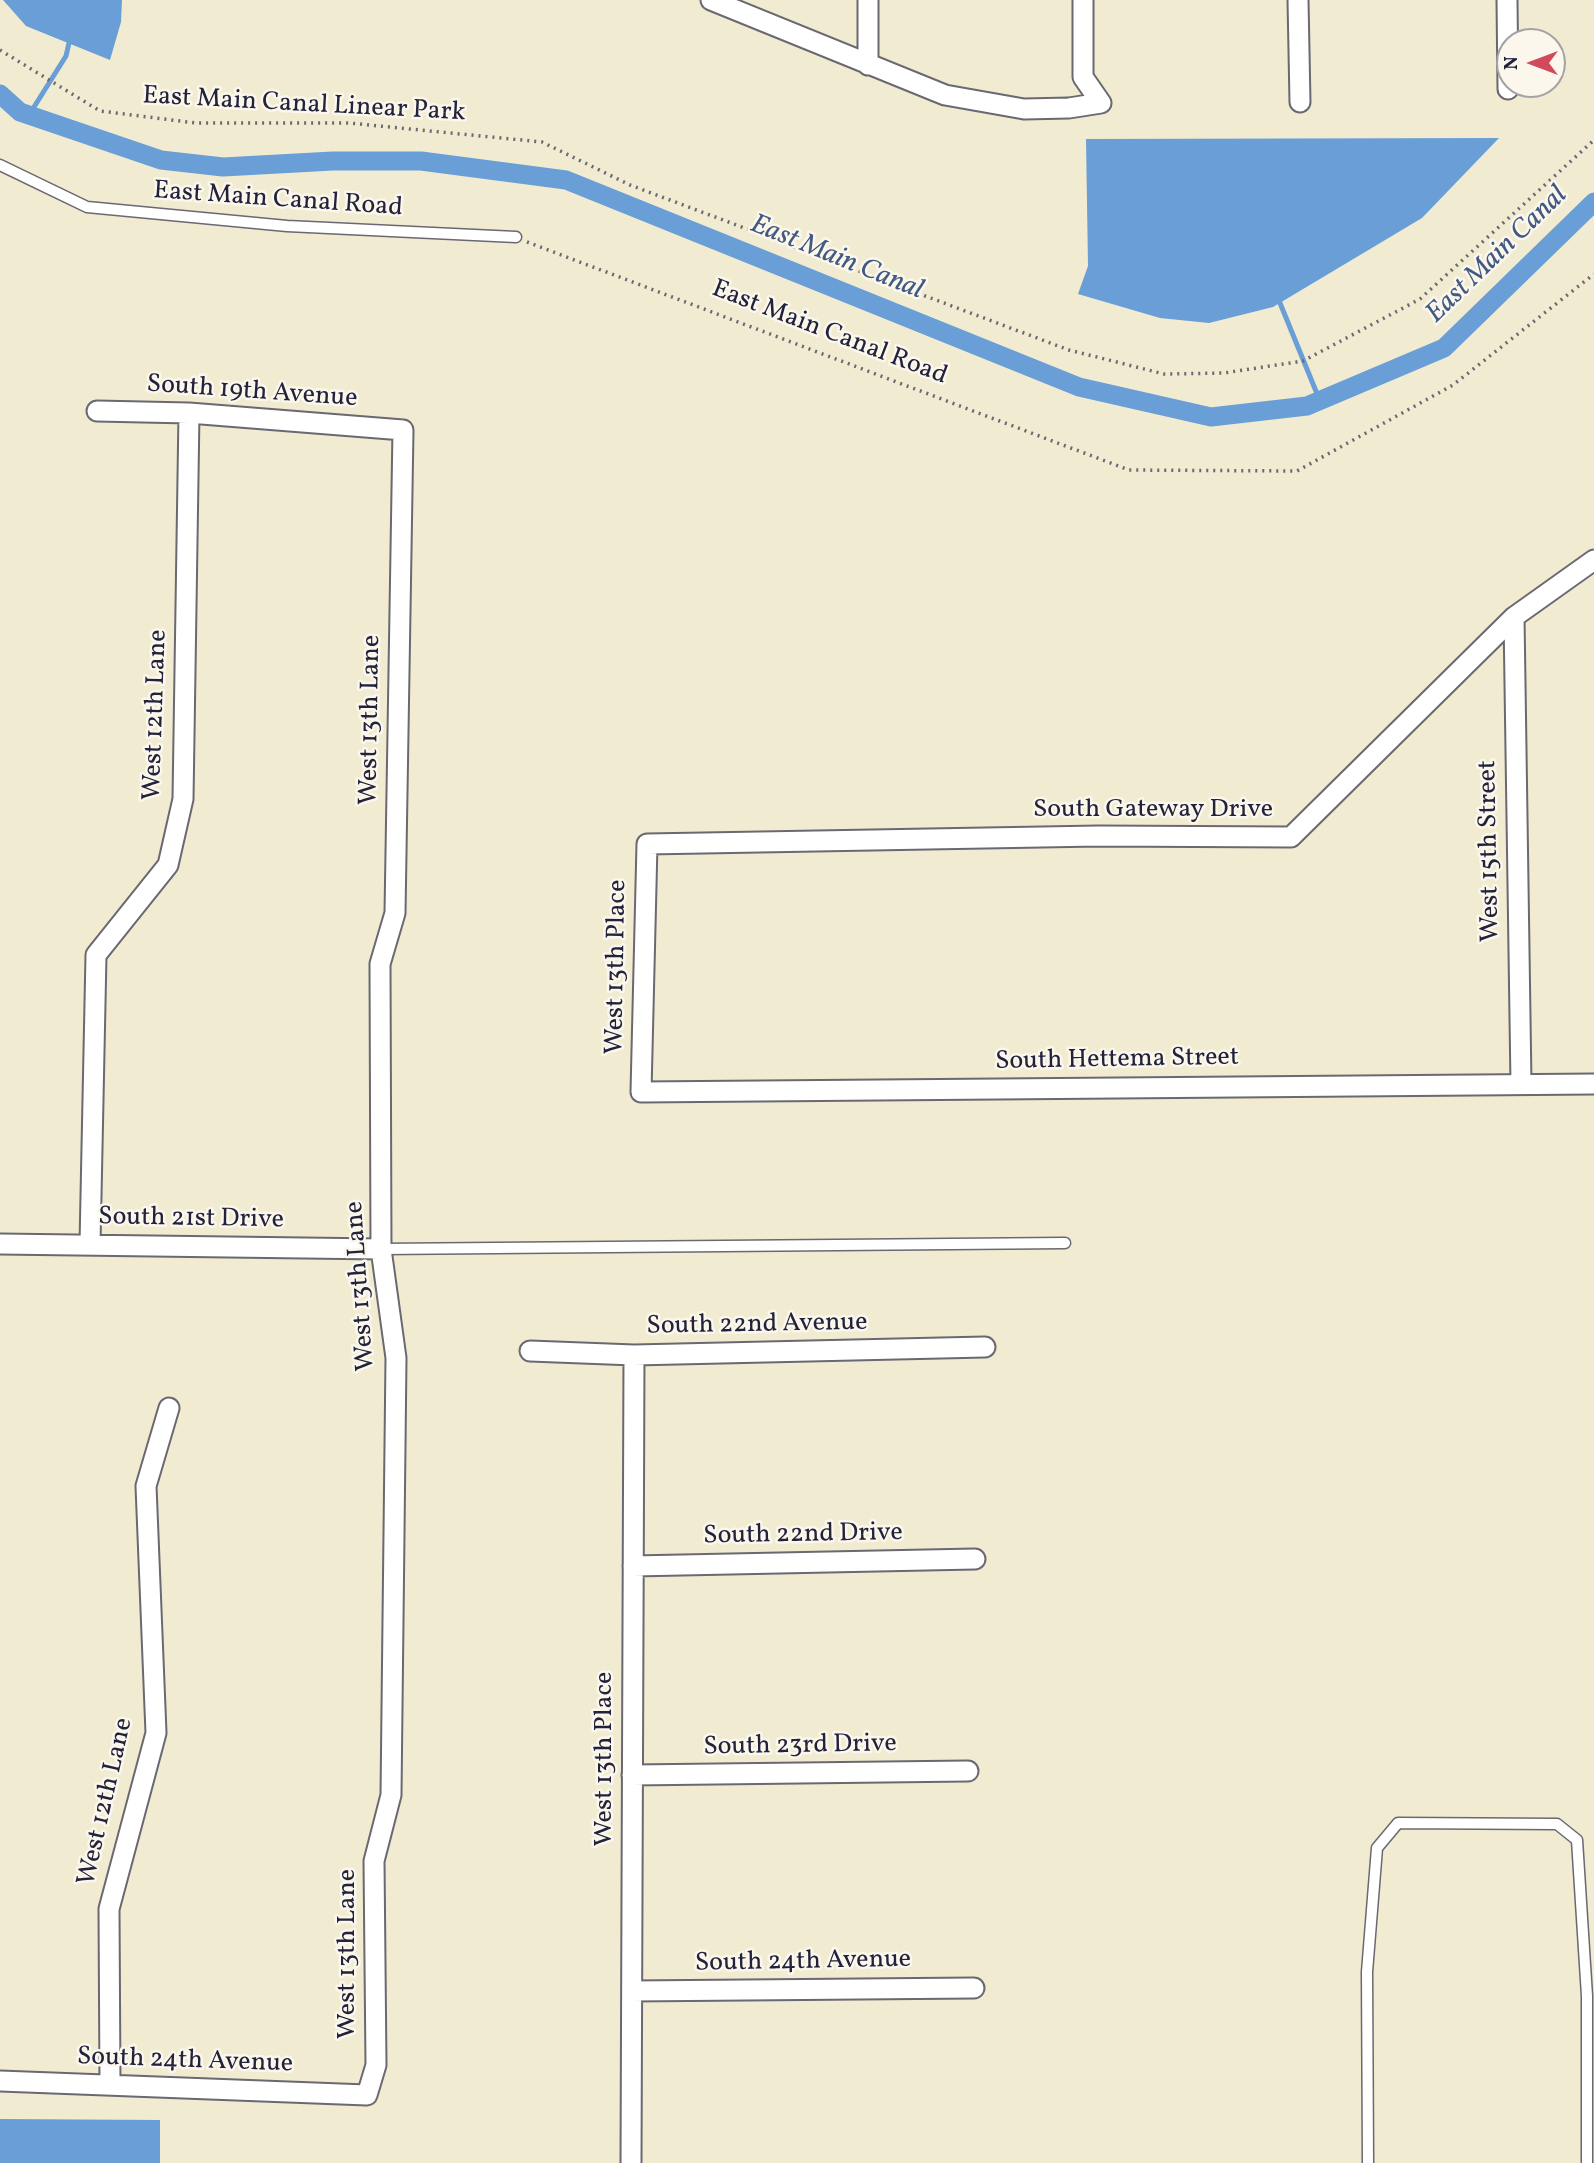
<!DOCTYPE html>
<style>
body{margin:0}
#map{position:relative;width:1594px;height:2163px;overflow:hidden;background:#f1ebd2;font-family:Vollkorn,serif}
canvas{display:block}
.north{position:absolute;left:1496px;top:28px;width:70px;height:70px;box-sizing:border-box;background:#fbf7ec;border:2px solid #a4a2a5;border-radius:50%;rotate:270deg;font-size:19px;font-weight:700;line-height:28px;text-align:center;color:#22223b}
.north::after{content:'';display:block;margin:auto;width:24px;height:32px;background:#d1495b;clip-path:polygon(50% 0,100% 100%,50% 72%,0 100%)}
</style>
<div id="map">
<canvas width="1594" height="2163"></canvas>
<div class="north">N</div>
</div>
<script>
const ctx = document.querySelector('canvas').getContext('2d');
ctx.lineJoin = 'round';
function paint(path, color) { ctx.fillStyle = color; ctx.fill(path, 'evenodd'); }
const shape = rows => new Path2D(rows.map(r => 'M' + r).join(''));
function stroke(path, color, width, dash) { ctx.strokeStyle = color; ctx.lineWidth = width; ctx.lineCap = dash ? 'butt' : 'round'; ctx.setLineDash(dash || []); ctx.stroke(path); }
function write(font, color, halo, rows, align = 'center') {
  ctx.font = font + ' Vollkorn,serif'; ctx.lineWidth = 5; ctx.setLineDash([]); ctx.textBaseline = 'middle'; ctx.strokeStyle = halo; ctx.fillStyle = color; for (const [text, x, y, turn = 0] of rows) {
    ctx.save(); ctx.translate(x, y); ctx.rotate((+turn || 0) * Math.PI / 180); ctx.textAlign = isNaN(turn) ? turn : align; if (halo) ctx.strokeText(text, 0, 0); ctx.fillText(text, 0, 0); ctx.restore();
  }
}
const water = shape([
 [3,0,122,0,121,22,110,60,26,26],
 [1499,138,1422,218,1273,307,1209,323,1160,318,1078,294,1088,266,1086,139],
 [0,2119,160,2120,160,2163,0,2163]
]);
const stream = shape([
 [29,115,66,56,69,43],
 [1280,303,1320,401]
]);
const canal = shape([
 [0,94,20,112,161,160,223,167,333,161,421,161,566,180,1079,387,1211,417,1307,406,1444,348,1594,202]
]);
const path = shape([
 [0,50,100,111,196,123,349,123,542,142,630,185,1069,350,1164,374,1224,373,1303,361,1420,299,1594,140],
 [527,242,1129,470,1297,471,1453,385,1594,274]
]);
const service = shape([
 [0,165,87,207,287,226,516,237],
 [381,1249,1065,1243],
 [1368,2163,1367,1972,1377,1848,1398,1823,1557,1824,1577,1840,1587,1996,1587,2163]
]);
const minor = shape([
 [711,0,945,95,1024,109,1069,108,1101,103,1083,77,1083,0],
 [1298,0,1300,102],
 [1507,0,1508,89],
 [868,65,868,0],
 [1594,560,1514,617,1291,837,1098,836,647,844,641,1092,1594,1084],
 [1514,617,1521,1084],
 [0,1244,381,1249],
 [90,1244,96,955,168,865,183,799,189,413],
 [530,1351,634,1355,985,1347],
 [633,1566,975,1559],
 [632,1775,968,1771],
 [632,1991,974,1988],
 [0,2081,367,2095,376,2065,374,1861,391,1795,396,1358,381,1249,380,964,395,913,403,430,189,413,97,411],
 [110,2084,109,1909,156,1733,146,1486,169,1408],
 [631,2163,634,1355]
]);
const streetNames = [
 ["East Main Canal Linear Park",304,106,3],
 ["East Main Canal Road",278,201,4],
 ["East Main Canal Road",829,334,21],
 ["South 19th Avenue",252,393,4],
 ["West 12th Lane",157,715,-88],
 ["West 13th Lane",372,720,-89],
 ["South Gateway Drive",1153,811],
 ["West 15th Street",1491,851,-91],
 ["West 13th Place",618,967,-89],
 ["South Hettema Street",1117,1061,-1],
 ["South 21st Drive",191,1220,1],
 ["West 13th Lane",362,1286,-94],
 ["South 22nd Avenue",757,1326,-1],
 ["South 22nd Drive",803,1536,-1],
 ["South 23rd Drive",800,1747,-1],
 ["West 13th Place",606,1759,-90],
 ["West 12th Lane",107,1802,-77],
 ["West 13th Lane",349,1954,-90],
 ["South 24th Avenue",803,1963,-1],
 ["South 24th Avenue",185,2062,2]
];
const waterNames = [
 ["East Main Canal",1498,256,-44],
 ["East Main Canal",836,259,22]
];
paint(water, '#699ed6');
stroke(stream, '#699ed6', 5);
stroke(canal, '#699ed6', 19);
stroke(service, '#6a6870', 13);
stroke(minor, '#6a6870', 23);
stroke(path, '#6a6870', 3.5, [2, 5]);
stroke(service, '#fff', 10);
stroke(minor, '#fff', 19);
write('26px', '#22223b', '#fbf7ec', streetNames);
write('italic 28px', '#425a81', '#fbf7ec', waterNames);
</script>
